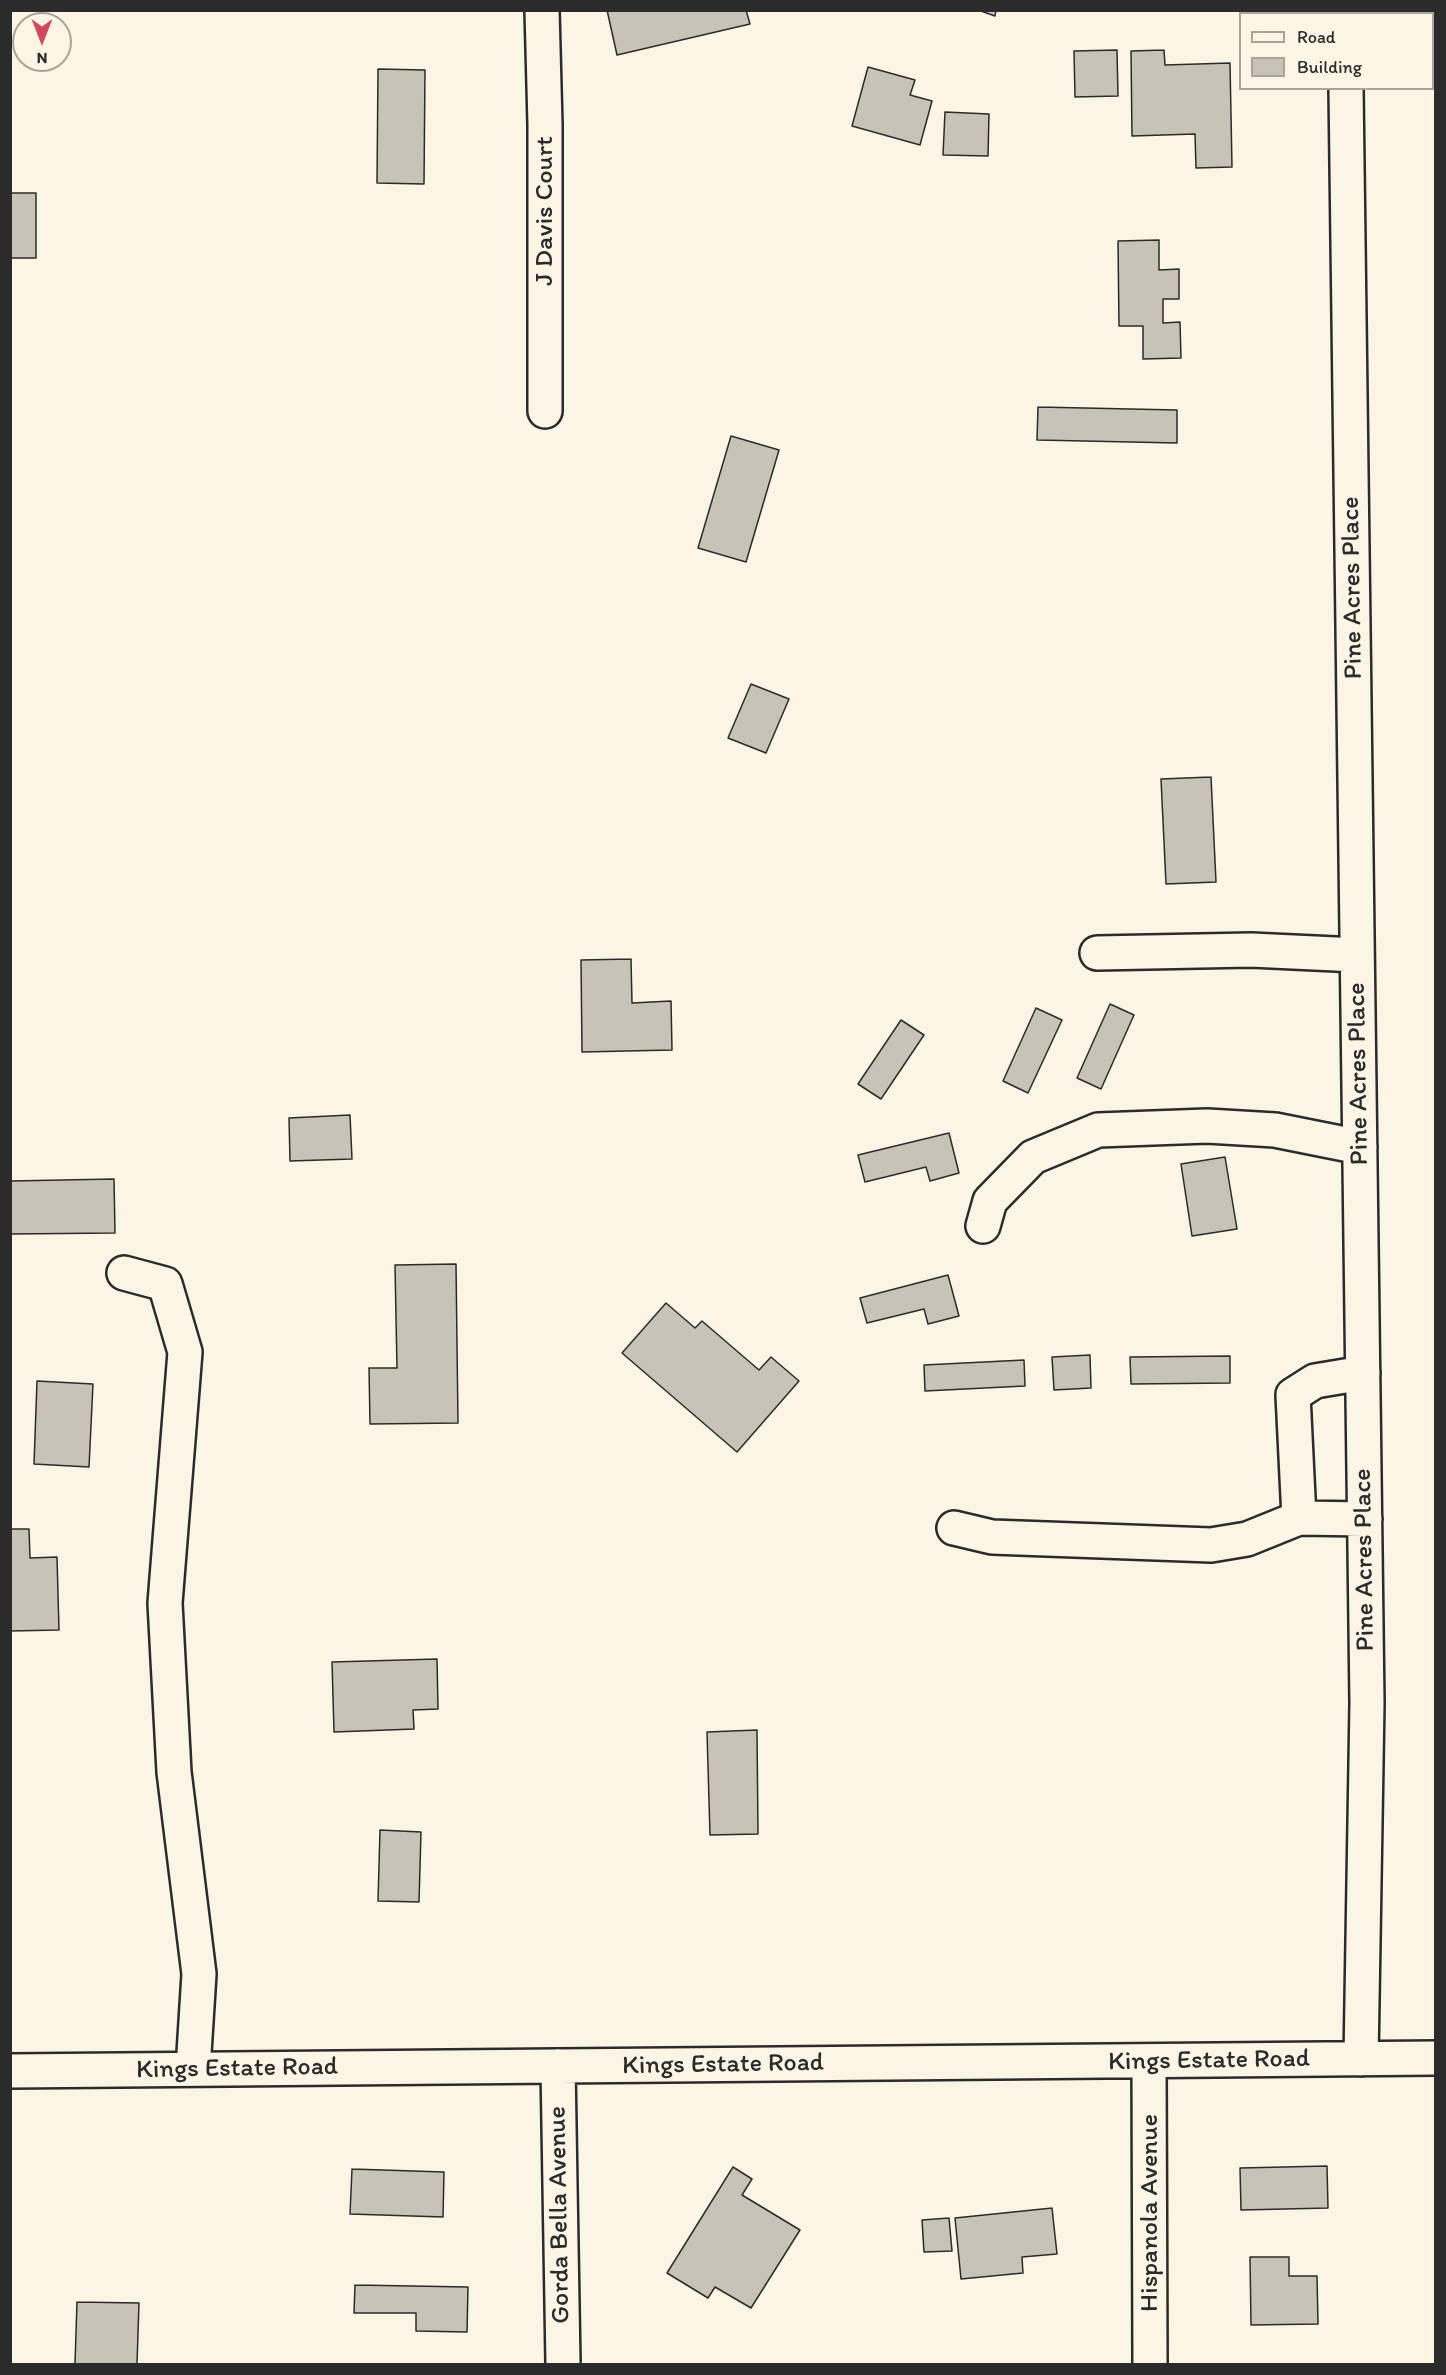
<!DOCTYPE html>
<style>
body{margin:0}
#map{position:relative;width:1446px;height:2375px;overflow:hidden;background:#fcf5e5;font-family:Itim,sans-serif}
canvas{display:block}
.frame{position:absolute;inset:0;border:12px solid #2b2b2b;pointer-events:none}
.legend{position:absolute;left:1239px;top:12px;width:195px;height:78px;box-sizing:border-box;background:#fcf5e5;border:2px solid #a8a49b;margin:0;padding:8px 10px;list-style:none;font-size:18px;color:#2b2b2b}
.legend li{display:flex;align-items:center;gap:12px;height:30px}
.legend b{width:30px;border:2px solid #a8a49b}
.north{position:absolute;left:12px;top:12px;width:60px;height:60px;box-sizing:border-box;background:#fcf5e5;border:2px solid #a8a49b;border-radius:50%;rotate:180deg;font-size:16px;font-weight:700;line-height:24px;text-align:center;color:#2b2b2b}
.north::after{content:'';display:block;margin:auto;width:21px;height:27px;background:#d1495b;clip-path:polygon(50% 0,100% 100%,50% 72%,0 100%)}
</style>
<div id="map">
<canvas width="1446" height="2375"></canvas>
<div class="frame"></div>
<ul class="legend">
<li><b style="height:8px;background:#fcf5e5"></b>Road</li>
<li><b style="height:16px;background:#c8c3b7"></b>Building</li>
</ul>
<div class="north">N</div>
</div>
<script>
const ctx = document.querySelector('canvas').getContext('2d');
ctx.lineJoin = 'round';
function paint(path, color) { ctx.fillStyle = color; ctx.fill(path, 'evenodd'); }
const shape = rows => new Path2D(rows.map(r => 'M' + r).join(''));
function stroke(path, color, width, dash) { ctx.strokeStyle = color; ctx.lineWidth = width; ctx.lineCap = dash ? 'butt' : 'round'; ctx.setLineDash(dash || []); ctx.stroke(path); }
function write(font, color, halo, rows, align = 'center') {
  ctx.font = font + ' Itim,sans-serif'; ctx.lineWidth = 4.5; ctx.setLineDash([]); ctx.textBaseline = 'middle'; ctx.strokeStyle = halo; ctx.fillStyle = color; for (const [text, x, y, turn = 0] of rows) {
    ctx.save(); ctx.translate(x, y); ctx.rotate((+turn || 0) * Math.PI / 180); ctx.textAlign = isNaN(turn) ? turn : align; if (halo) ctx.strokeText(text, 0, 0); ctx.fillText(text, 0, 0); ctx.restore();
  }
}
const building = shape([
 [607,10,746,10,750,24,617,55,607,10],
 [978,10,996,10,995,16,978,10],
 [1117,50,1118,96,1075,97,1074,51,1117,50],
 [1164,50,1165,65,1230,63,1232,167,1196,168,1195,134,1132,136,1131,51,1164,50],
 [868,67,915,80,910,95,932,101,920,145,852,126,868,67],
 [378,69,425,70,424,184,377,183,378,69],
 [945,112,989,114,988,156,943,155,945,112],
 [10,193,36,193,36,258,10,258,10,193],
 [1159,240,1159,270,1179,269,1179,299,1163,299,1163,323,1180,322,1181,358,1143,359,1143,326,1119,326,1118,241,1159,240],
 [1038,407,1177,410,1177,443,1037,440,1038,407],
 [731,436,779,450,746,562,698,548,731,436],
 [751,684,789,699,766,753,728,738,751,684],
 [1211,777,1216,882,1166,884,1161,779,1211,777],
 [631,959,632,1003,671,1001,672,1050,582,1052,581,960,631,959],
 [1110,1004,1134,1015,1101,1089,1077,1078,1110,1004],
 [1036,1008,1062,1020,1028,1093,1003,1081,1036,1008],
 [901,1020,924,1035,881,1099,858,1084,901,1020],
 [350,1115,352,1159,290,1161,289,1118,350,1115],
 [949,1133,959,1173,930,1181,926,1167,865,1182,858,1155,949,1133],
 [1225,1157,1237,1229,1192,1236,1181,1164,1225,1157],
 [114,1179,115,1233,10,1234,10,1181,114,1179],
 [456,1264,458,1423,370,1424,369,1368,397,1368,395,1265,456,1264],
 [948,1275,959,1316,928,1324,924,1309,867,1323,860,1298,948,1275],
 [666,1303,695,1328,702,1321,759,1370,771,1357,799,1381,737,1452,622,1353,666,1303],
 [1090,1355,1091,1388,1054,1390,1052,1357,1090,1355],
 [1230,1356,1230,1383,1131,1384,1130,1357,1230,1356],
 [1024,1360,1025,1386,925,1391,924,1365,1024,1360],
 [37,1381,93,1384,89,1467,34,1464,37,1381],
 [10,1529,29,1529,30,1558,57,1557,59,1630,10,1631,10,1529],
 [437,1659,438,1709,413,1710,414,1729,334,1732,332,1662,437,1659],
 [757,1730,758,1834,710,1835,707,1732,757,1730],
 [380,1830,421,1832,419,1902,378,1901,380,1830],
 [1327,2166,1328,2208,1241,2210,1240,2168,1327,2166],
 [733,2167,752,2179,742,2195,800,2230,751,2308,715,2287,708,2298,667,2273,733,2167],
 [352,2169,444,2172,443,2217,350,2214,352,2169],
 [1052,2208,1057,2254,1022,2257,1023,2273,961,2279,955,2218,1052,2208],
 [949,2218,952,2251,924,2252,922,2220,949,2218],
 [1250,2257,1289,2257,1289,2276,1317,2276,1318,2324,1251,2325,1250,2257],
 [355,2285,468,2287,467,2332,416,2331,416,2313,354,2313,355,2285],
 [77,2302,139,2303,137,2364,75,2364,77,2302]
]);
const minor = shape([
 [542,10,545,125,545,411],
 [1345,10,1345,14],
 [1346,88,1367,1703,1361,2059],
 [1097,953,1251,950,1357,955],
 [983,1226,990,1201,1033,1157,1098,1130,1207,1126,1275,1130,1360,1147],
 [124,1273,165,1284,185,1352,165,1603,174,1772,199,1974,193,2069],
 [1299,1518,1293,1395,1315,1381,1363,1373],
 [954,1528,992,1537,1211,1545,1247,1539,1299,1518,1365,1519],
 [1149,2061,1150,2364],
 [558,2066,563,2364],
 [10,2071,1436,2058]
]);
const streetNames = [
 ["J Davis Court",545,211,-90],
 ["Pine Acres Place",1353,588,-91],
 ["Pine Acres Place",1359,1074,-91],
 ["Pine Acres Place",1365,1560,-91],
 ["Kings Estate Road",1209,2061,-1],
 ["Kings Estate Road",723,2065,-1],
 ["Kings Estate Road",237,2069,-1],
 ["Hispanola Avenue",1150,2213,-90],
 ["Gorda Bella Avenue",560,2215,-91]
];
paint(building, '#c8c3b7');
stroke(building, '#2b2b2b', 1.5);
stroke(minor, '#2b2b2b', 38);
stroke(minor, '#fcf5e5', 33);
write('26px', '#2b2b2b', '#fcf5e5', streetNames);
</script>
